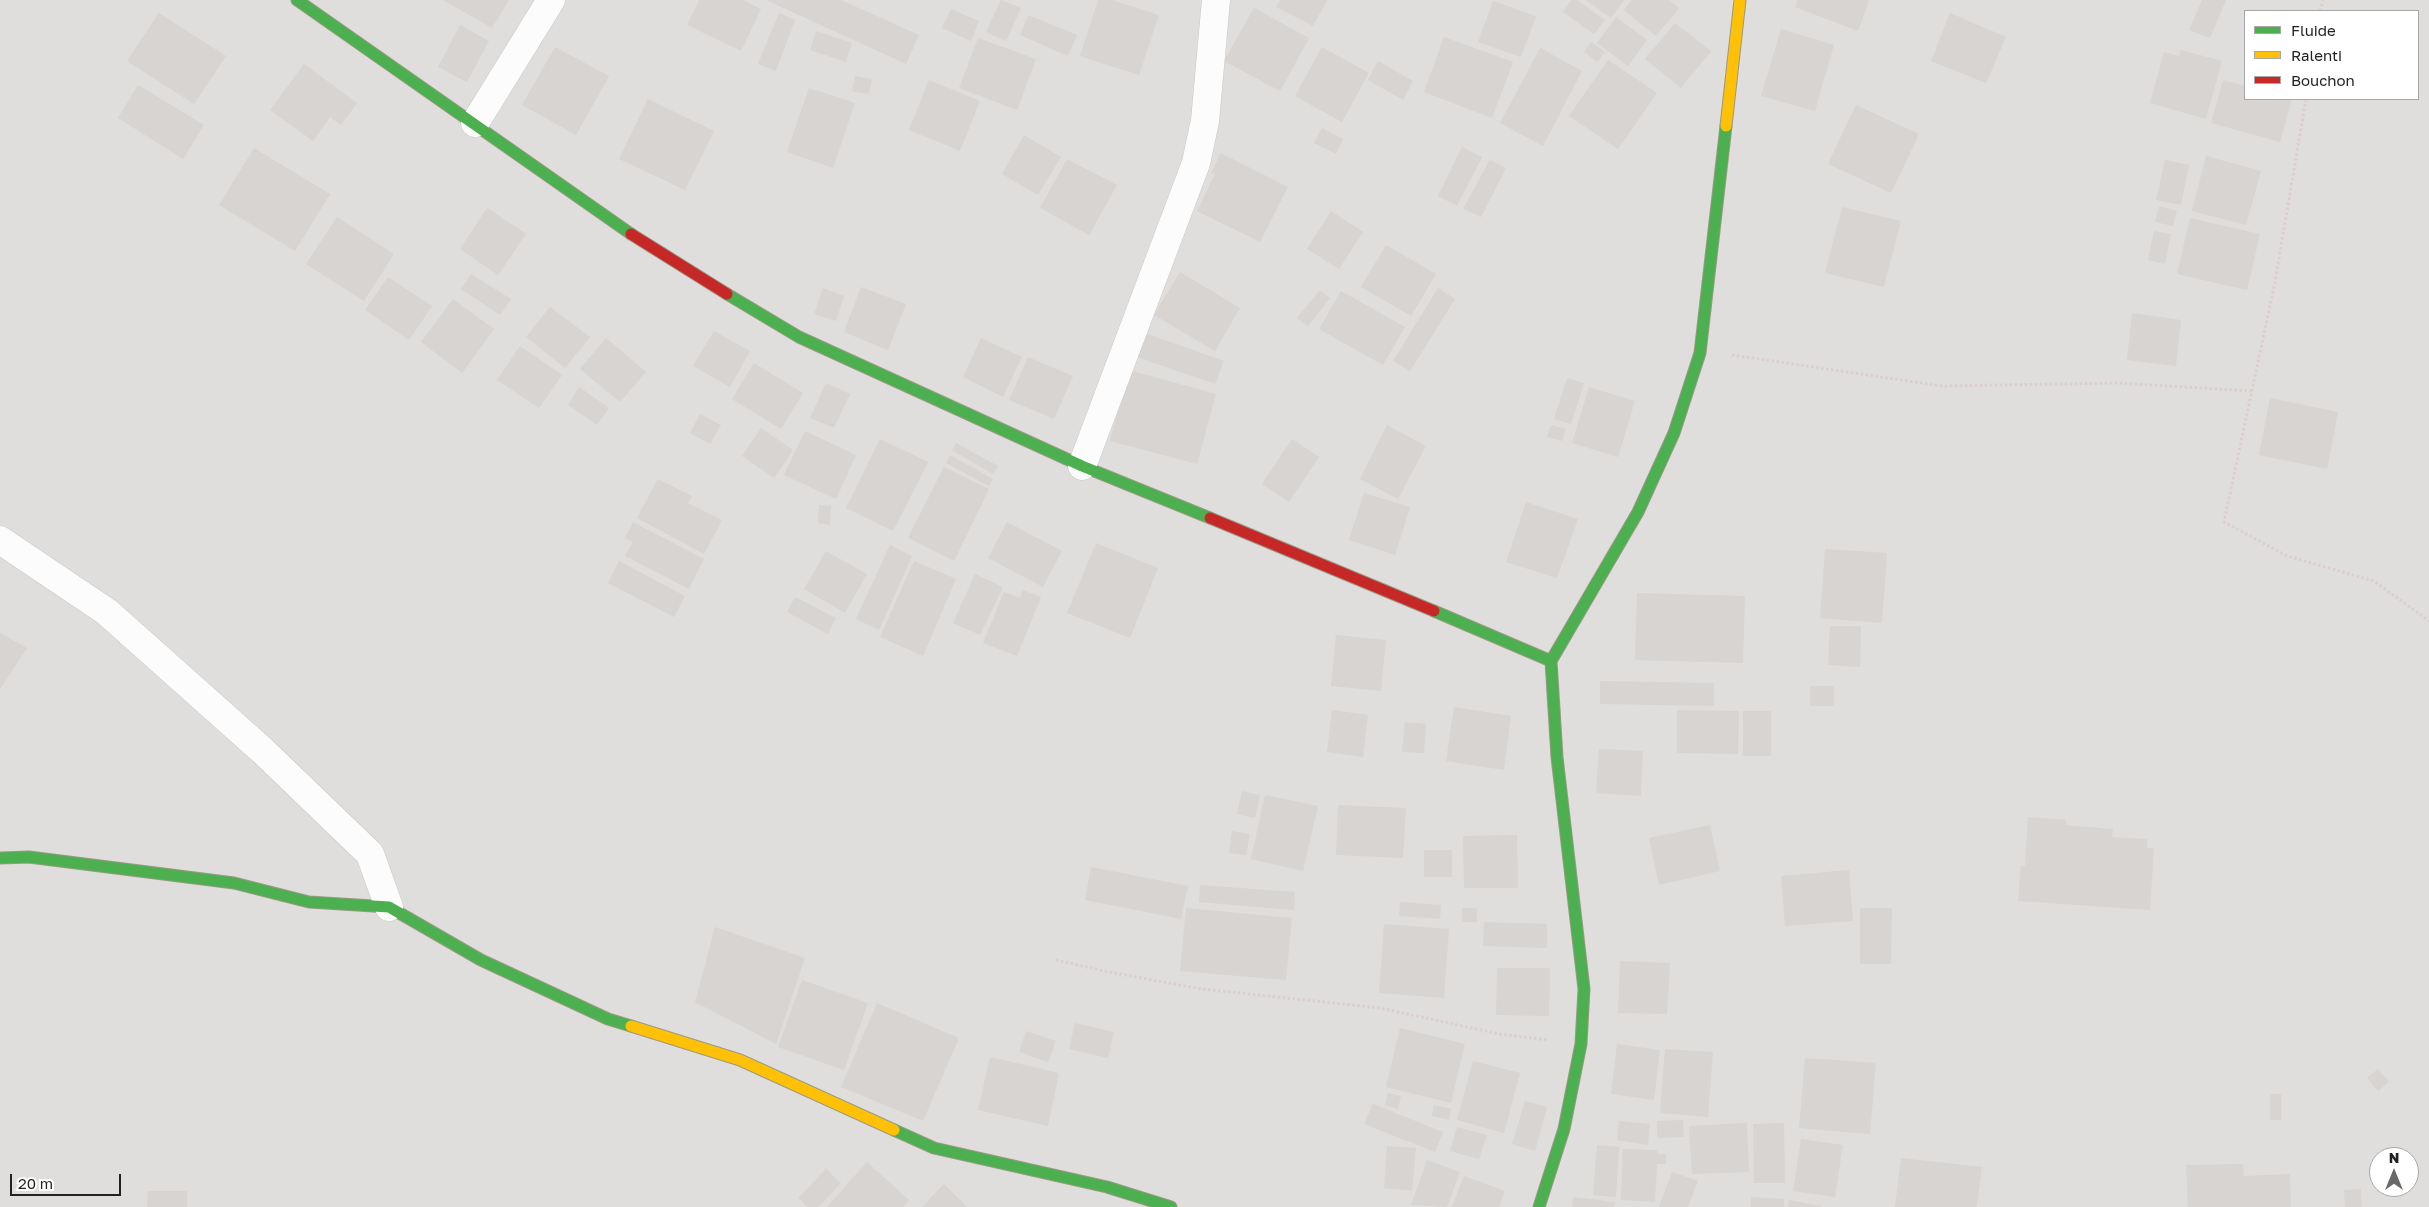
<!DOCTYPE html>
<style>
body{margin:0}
#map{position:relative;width:2429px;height:1207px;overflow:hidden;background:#f0eeeb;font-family:"Golos Text",sans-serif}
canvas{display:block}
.legend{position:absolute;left:2244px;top:10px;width:175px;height:90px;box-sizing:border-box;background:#fff;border:1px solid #a7a7a7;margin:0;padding:6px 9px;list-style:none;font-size:15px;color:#222}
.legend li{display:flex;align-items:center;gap:10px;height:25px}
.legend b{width:25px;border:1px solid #a7a7a7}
.north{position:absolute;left:2369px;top:1147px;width:50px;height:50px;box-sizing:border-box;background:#fff;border:1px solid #a7a7a7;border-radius:50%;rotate:0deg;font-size:14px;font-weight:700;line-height:20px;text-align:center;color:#222}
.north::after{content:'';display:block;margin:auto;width:18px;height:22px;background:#6a6968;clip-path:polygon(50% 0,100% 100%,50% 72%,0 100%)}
.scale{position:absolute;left:10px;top:1174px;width:111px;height:22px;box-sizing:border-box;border:2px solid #222;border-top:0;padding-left:6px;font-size:15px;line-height:18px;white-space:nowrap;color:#222;-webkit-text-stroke:4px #fff;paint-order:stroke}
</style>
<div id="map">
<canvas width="2429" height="1207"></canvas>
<ul class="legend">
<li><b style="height:6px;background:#4caf50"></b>Fluide</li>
<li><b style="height:6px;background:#ffc107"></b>Ralenti</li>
<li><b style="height:6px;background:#c62828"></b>Bouchon</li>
</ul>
<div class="north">N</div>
<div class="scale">20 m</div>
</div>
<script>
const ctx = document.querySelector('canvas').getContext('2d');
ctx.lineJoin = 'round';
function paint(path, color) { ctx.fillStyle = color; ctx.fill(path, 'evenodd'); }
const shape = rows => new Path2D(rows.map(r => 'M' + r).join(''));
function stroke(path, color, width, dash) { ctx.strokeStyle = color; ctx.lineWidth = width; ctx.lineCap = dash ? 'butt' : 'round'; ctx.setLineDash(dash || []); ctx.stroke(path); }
const residential = shape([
 [0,0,2429,0,2429,1207,0,1207],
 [2245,11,2418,11,2418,99,2245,99],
 [2379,1157,2409,1157,2409,1187,2379,1187]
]);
const building = shape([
 [443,0,509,0,492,28],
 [699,0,743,0,761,9,741,51,687,25],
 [766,0,841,0,919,35,906,64],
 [1001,0,1021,8,1006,41,986,32],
 [1098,0,1112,0,1159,15,1139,75,1080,56],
 [1280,0,1327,0,1313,26,1276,7],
 [1571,0,1577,0,1605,20,1594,34,1563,12],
 [1586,0,1624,0,1611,18],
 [1632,0,1669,0,1679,8,1656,36,1624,10],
 [1798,0,1869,0,1858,31,1795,7],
 [2202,0,2226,0,2210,38,2189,30],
 [1493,1,1536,16,1521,57,1478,42],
 [1254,8,1309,38,1280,91,1224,61],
 [951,9,979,21,971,41,942,28],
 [159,13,226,56,194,104,127,61],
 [779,13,795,20,776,71,758,64],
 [1950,13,2006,37,1986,83,1931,61],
 [1028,15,1077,35,1068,56,1020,35],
 [1616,17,1647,40,1628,66,1597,43],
 [1675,23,1711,51,1681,88,1645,59],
 [460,25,489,41,467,82,438,67],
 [1781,29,1834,45,1815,111,1761,96],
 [816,31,852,43,846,62,810,50],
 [1444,37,1513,62,1492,118,1424,92],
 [978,38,1036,59,1017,110,959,88],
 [1591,42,1605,52,1597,62,1584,52],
 [555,47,609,76,576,135,522,105],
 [1322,47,1369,73,1342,122,1295,96],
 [1540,48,1582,71,1543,146,1500,123],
 [2181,50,2222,61,2206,119,2150,103,2164,52,2179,56],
 [1608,60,1657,93,1618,149,1569,116],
 [1378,61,1413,81,1403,100,1368,80],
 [304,64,357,103,341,125,330,117,313,141,270,110],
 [855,76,872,79,869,94,852,91],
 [929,80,980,101,960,151,909,130],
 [2223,80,2245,86,2245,99,2292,99,2280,142,2211,123],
 [138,85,204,125,183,159,118,118],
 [809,88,855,103,833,168,787,152],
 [648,99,714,131,685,190,619,159],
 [1856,105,1919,134,1891,193,1828,164],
 [1322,128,1343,139,1336,154,1314,143],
 [1024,135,1061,157,1038,195,1002,174],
 [1462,147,1482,157,1457,206,1438,196],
 [254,148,330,194,295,251,219,205],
 [1221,153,1288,187,1260,242,1197,211,1215,174,1211,173],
 [2206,156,2261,171,2246,225,2192,211],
 [1067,159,1117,185,1089,235,1040,208],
 [1490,160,1506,168,1481,217,1463,209],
 [2165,160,2189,165,2181,205,2156,200],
 [2159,206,2177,211,2173,226,2155,222],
 [1842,207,1901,221,1884,287,1825,273],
 [487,208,526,234,498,275,460,249],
 [1331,211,1363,232,1339,269,1307,249],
 [337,217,394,254,364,301,306,264],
 [2190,218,2260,234,2247,290,2177,274],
 [2154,231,2171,234,2165,264,2148,260],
 [1386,245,1436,274,1411,316,1361,287],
 [1180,272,1240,308,1215,351,1154,315],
 [471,274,511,299,500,315,461,289],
 [388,277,432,306,409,340,365,310],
 [861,287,906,304,888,350,844,332],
 [823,288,844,296,836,321,814,314],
 [1438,288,1455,299,1410,371,1393,361],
 [1320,290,1330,298,1308,326,1297,318],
 [1341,291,1405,327,1383,365,1319,329],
 [453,299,494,329,462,373,421,342],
 [550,307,590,337,565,368,526,337],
 [2132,313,2181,320,2176,366,2127,360],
 [714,331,750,351,730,387,693,366],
 [1145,333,1224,361,1215,384,1137,357],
 [606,338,646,372,620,402,580,369],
 [981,338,1022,357,1003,397,963,377],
 [520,346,562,375,539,408,497,380],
 [1028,357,1073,376,1054,419,1009,400],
 [754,363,803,393,781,429,732,399],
 [1129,370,1216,394,1197,464,1110,441],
 [1567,378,1584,383,1571,424,1554,419],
 [826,383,850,394,834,428,810,418],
 [579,387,609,408,597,425,568,405],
 [1589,387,1635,401,1618,457,1572,443],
 [2270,398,2338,412,2327,469,2259,455],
 [700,414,721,425,710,444,690,433],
 [1387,425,1426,446,1398,499,1360,479],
 [1551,425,1566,429,1562,441,1547,437],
 [761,428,793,450,774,478,742,456],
 [805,431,856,455,836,499,784,475],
 [880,439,928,462,893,531,846,508],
 [1292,439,1319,457,1289,502,1262,484],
 [956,443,998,466,993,474,952,450],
 [950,455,993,479,989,486,946,463],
 [944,467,989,489,954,561,908,538],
 [658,479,692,496,688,503,722,520,704,554,637,518],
 [1364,493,1410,507,1395,555,1349,540],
 [1526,502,1578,519,1557,578,1506,562],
 [819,505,831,506,830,525,818,523],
 [633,522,704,559,689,589,625,556,633,542,625,538],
 [1007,522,1062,551,1043,587,988,558],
 [1096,543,1158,568,1130,638,1067,613],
 [890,545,912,556,879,630,856,619],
 [1825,549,1887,553,1882,623,1820,618],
 [826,551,867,574,845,613,804,589],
 [619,561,685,596,674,617,608,583],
 [914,561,956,579,923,656,880,637],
 [975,574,1003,587,980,635,953,623],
 [1023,590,1041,597,1017,656,983,643,1004,592,1020,598],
 [1637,593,1745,596,1743,663,1635,660],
 [795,597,836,618,828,634,787,612],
 [1830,626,1861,626,1860,667,1828,665],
 [0,633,27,648,0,689],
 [1336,635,1386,640,1381,691,1331,686],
 [1600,681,1714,683,1714,706,1600,704],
 [1810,686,1834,686,1834,706,1810,706],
 [1454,707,1511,716,1504,770,1446,761],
 [1332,710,1368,715,1363,757,1327,752],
 [1677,710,1739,711,1738,754,1677,753],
 [1743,711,1771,711,1771,756,1743,756],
 [1405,722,1426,724,1424,753,1402,752],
 [1599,749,1643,751,1641,796,1596,793],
 [1242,791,1260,795,1255,818,1237,814],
 [1265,795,1318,806,1303,871,1251,859],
 [1338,805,1406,808,1403,858,1336,855],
 [2028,817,2066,820,2066,825,2113,829,2112,837,2147,839,2147,848,2154,848,2150,910,2018,901,2021,866,2025,866],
 [1710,825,1720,871,1659,885,1649,838],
 [1232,831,1250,834,1246,855,1229,853],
 [1517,835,1518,888,1464,888,1463,836],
 [1424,850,1452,850,1452,877,1424,877],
 [1091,867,1188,886,1181,919,1085,900],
 [1849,870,1853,921,1785,926,1781,876],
 [1200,885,1295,892,1294,910,1199,902],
 [1400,902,1441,905,1440,919,1399,916],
 [1186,908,1292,918,1286,980,1180,971],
 [1462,908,1477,908,1477,922,1462,922],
 [1860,908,1892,908,1891,964,1860,964],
 [1484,922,1547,924,1547,948,1483,946],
 [1384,924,1449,929,1444,998,1379,993],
 [715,927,805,958,776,1044,695,1002],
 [1620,961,1670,963,1667,1014,1618,1013],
 [1497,968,1550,968,1549,1016,1496,1015],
 [802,980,868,1003,844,1070,778,1047],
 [877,1003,959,1038,923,1121,841,1087],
 [1075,1023,1114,1032,1108,1058,1069,1049],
 [1400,1028,1465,1044,1451,1103,1386,1087],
 [1026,1031,1056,1041,1048,1062,1019,1052],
 [1617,1044,1660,1050,1654,1100,1611,1094],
 [1665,1049,1713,1052,1708,1117,1660,1113],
 [990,1057,1059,1073,1048,1126,978,1110],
 [1805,1058,1876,1063,1870,1134,1799,1128],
 [1473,1061,1520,1073,1504,1133,1457,1120],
 [2378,1069,2389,1082,2378,1091,2367,1078],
 [1388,1093,1401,1096,1398,1109,1385,1105],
 [2270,1094,2281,1094,2281,1120,2270,1120],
 [1525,1101,1547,1107,1535,1151,1512,1144],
 [1373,1104,1443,1132,1435,1152,1364,1124],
 [1434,1105,1451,1109,1449,1120,1432,1116],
 [1683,1120,1684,1137,1657,1138,1657,1121],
 [1619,1121,1650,1124,1648,1145,1617,1140],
 [1747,1123,1749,1172,1692,1174,1689,1126],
 [1784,1123,1785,1183,1754,1183,1753,1124],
 [1457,1127,1487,1135,1479,1159,1450,1151],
 [1801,1139,1843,1145,1835,1197,1793,1191],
 [1597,1145,1619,1147,1616,1197,1593,1195],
 [1387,1146,1416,1148,1412,1191,1384,1188],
 [1623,1149,1657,1150,1657,1154,1666,1154,1666,1164,1657,1164,1655,1202,1621,1200],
 [1901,1158,1982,1167,1977,1207,1895,1207],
 [1427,1160,1460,1172,1447,1207,1411,1205],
 [867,1162,909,1200,903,1207,827,1207],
 [2243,1164,2244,1176,2290,1174,2291,1207,2188,1207,2186,1165],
 [826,1169,841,1183,818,1207,808,1207,798,1198],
 [1672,1172,1698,1181,1688,1207,1659,1207],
 [1464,1176,1505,1191,1499,1207,1452,1207],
 [944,1184,967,1207,922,1207],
 [2361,1189,2362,1207,2345,1207,2344,1190],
 [148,1191,187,1191,187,1207,147,1207],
 [1573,1197,1615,1202,1614,1207,1572,1207],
 [1751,1197,1784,1199,1784,1207,1751,1207],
 [1789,1200,1821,1206,1821,1207,1788,1207]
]);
const path = shape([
 [2320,11,2323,0],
 [2306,99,2275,282,2224,522,2287,556,2374,581,2429,621],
 [1732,355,1942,386,2118,383,2251,391],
 [1056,960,1109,972,1202,989,1380,1008,1499,1034,1548,1040]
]);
const street = shape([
 [475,123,551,0],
 [1082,466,1196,163,1205,121,1216,0],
 [0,540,107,612,263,751,370,854,389,907]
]);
const fast = shape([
 [297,0,631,234],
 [727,294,799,337,1082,466,1210,518],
 [1434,611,1551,661,1557,757,1584,989,1581,1044,1564,1129,1539,1207],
 [1551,661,1638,512,1674,433,1700,353,1726,126],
 [0,858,29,857,234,883,309,902,389,907,481,960,608,1019,631,1026],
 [894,1130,934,1148,1107,1187,1171,1207]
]);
const slow = shape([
 [1726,126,1740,0],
 [631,1026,740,1060,894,1130]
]);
const jam = shape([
 [631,234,727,294],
 [1210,518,1434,611]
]);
paint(residential, '#dfdedc');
paint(building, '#d7d4d2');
stroke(street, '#c9c8c7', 29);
stroke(fast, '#999a82', 13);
stroke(slow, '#999a82', 13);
stroke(jam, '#999a82', 13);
stroke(path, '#dccecd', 3, [2.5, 2.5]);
stroke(street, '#fdfcfc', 28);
stroke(fast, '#4caf50', 11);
stroke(slow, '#ffc107', 11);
stroke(jam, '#c62828', 11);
</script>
